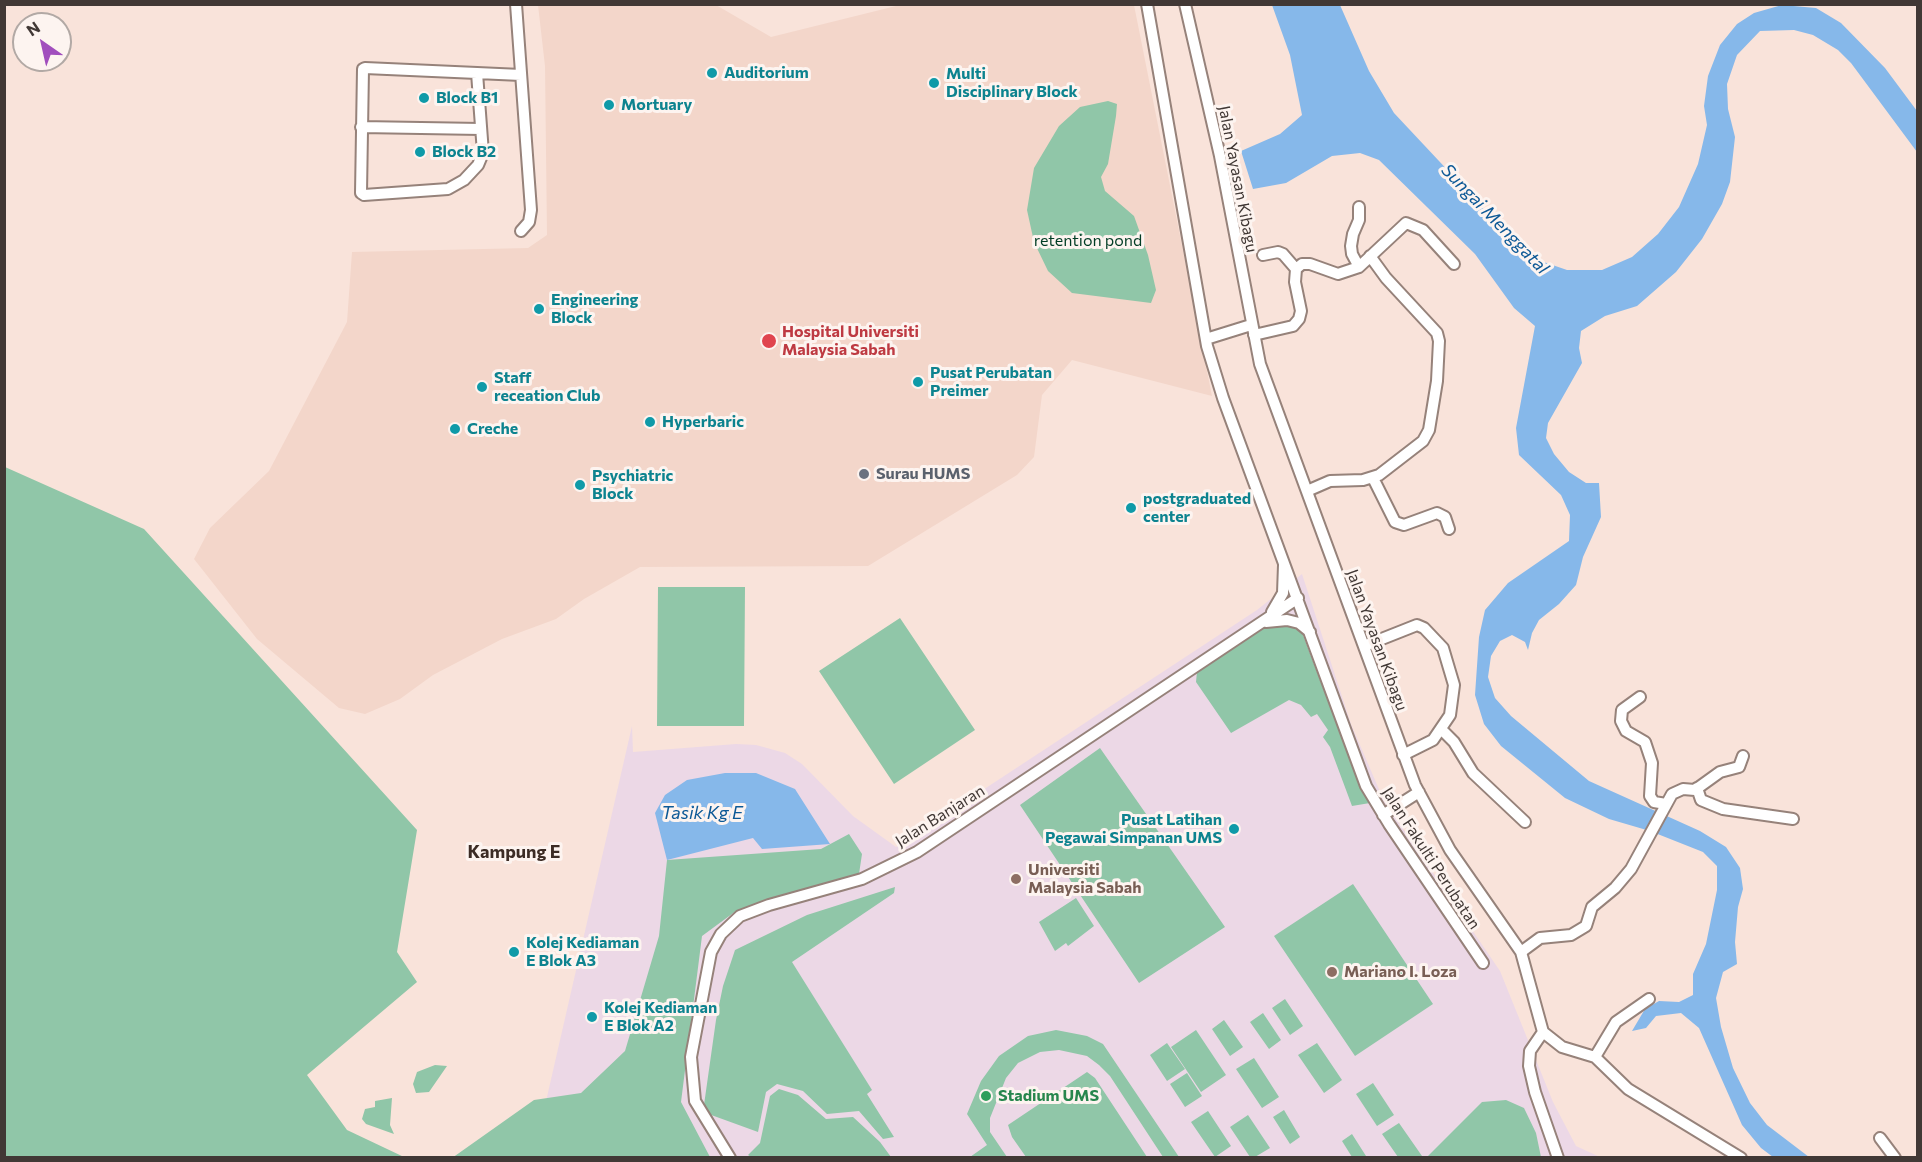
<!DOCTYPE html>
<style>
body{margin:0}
#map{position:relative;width:1922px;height:1162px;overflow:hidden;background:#f9e3da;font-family:Commissioner,sans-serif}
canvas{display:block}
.frame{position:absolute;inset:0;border:6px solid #413835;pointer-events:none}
.north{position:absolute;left:12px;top:12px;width:60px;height:60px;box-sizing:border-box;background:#fdf4f0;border:2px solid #b2a9a5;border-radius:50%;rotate:326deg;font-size:16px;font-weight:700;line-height:24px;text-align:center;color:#413835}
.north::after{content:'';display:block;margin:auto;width:21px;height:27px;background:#a14ebd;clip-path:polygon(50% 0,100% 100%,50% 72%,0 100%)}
</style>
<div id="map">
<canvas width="1922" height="1162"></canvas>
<div class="frame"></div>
<div class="north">N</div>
</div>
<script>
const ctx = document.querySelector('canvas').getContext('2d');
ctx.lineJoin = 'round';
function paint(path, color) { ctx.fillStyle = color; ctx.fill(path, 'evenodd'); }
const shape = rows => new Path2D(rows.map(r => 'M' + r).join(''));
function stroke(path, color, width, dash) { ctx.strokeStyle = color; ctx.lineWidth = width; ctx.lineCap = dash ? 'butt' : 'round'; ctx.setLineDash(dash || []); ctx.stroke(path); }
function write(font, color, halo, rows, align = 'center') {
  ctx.font = font + ' Commissioner,sans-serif'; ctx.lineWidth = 6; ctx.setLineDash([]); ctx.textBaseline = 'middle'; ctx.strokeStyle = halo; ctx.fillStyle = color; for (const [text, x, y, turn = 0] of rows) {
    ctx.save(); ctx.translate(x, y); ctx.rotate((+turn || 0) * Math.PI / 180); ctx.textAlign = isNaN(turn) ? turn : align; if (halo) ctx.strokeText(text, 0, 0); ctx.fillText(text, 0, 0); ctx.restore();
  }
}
const built = shape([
 [538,5,716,5,771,37,900,5,1134,5,1212,396,1072,360,1042,395,1034,457,1017,475,868,566,640,567,584,599,556,619,502,639,433,675,400,699,365,714,339,708,257,639,194,559,210,528,269,471,347,322,352,252,528,248,547,235,545,66]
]);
const education = shape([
 [1302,574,1351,724,1384,801,1500,971,1553,1102,1576,1146,1600,1157,533,1158,632,726,633,752,736,744,756,745,785,753,802,764,853,816,896,847,1257,610]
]);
const green = shape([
 [1108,101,1117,104,1116,116,1108,164,1101,177,1105,191,1134,216,1148,255,1156,290,1151,303,1072,293,1048,271,1034,242,1027,210,1034,168,1059,126,1080,107],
 [5,467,144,529,417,830,397,952,417,982,307,1075,347,1130,404,1157,5,1157],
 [658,587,745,587,744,726,657,726],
 [900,618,975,730,894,784,819,671],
 [1278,622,1292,624,1303,635,1355,773,1370,803,1352,806,1330,747,1323,737,1328,730,1317,714,1311,717,1301,705,1289,700,1231,733,1196,682,1197,672,1263,628],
 [1100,748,1225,927,1139,983,1020,805],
 [849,834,862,854,859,874,736,911,702,936,681,1102,710,1157,452,1158,534,1100,581,1093,625,1051,659,936,667,860,821,849],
 [1353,884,1433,1004,1355,1056,1274,936],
 [895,887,894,893,792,962,872,1090,867,1094,894,1137,883,1139,859,1111,827,1114,803,1091,777,1084,766,1092,758,1132,703,1112,716,1020,723,986,735,950,807,915],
 [1076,898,1094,926,1068,946,1066,943,1055,951,1039,922],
 [1285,999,1303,1026,1290,1035,1272,1008],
 [1263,1013,1281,1040,1269,1049,1250,1022],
 [1224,1020,1243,1047,1230,1056,1212,1029],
 [1056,1030,1087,1036,1103,1044,1179,1157,1163,1157,1110,1076,1099,1065,1087,1056,1059,1050,1040,1052,1018,1063,1006,1078,990,1118,990,1132,1007,1157,970,1157,987,1145,967,1114,981,1081,999,1056,1028,1036],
 [1196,1030,1226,1075,1201,1092,1171,1047],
 [1167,1043,1185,1069,1167,1081,1150,1055],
 [1317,1043,1342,1080,1324,1093,1298,1055],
 [1254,1058,1279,1097,1262,1108,1236,1069],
 [435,1065,447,1066,429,1092,416,1093,413,1084,417,1072],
 [1087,1072,1095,1078,1147,1157,1026,1157,1012,1137,1008,1125],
 [1187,1073,1202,1096,1185,1107,1170,1084],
 [1373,1083,1394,1115,1377,1126,1356,1094],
 [779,1089,798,1095,826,1119,853,1117,880,1142,891,1157,751,1157,748,1155,760,1143,770,1096],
 [392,1098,390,1125,394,1134,366,1124,362,1119,365,1109,375,1107,375,1101],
 [1506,1100,1524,1108,1536,1133,1541,1157,1427,1157,1482,1102],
 [1284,1110,1300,1137,1290,1144,1273,1117],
 [1208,1111,1231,1146,1215,1157,1191,1122],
 [1248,1115,1270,1148,1255,1157,1250,1157,1230,1127],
 [1399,1123,1422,1156,1420,1157,1398,1157,1382,1134],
 [1352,1134,1366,1156,1364,1157,1352,1157,1342,1141]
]);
const water = shape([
 [1272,5,1340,5,1369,71,1394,113,1499,225,1538,260,1567,270,1602,270,1632,257,1658,234,1679,207,1698,164,1707,125,1704,106,1708,76,1720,45,1737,24,1754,13,1782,5,1816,8,1841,23,1885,68,1917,111,1917,152,1851,63,1838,50,1813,35,1794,30,1760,31,1737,55,1727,84,1728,109,1735,137,1730,182,1722,204,1702,239,1676,272,1637,306,1605,316,1581,331,1579,348,1582,363,1548,423,1546,438,1554,454,1569,472,1586,483,1599,483,1601,517,1583,557,1576,585,1559,604,1539,620,1532,633,1528,650,1525,642,1512,635,1500,641,1491,656,1488,677,1495,698,1511,716,1589,781,1700,831,1726,847,1740,868,1743,889,1738,907,1735,942,1737,964,1723,972,1716,998,1721,1027,1733,1068,1750,1103,1767,1125,1809,1157,1773,1157,1761,1148,1742,1125,1699,1028,1681,1013,1656,1016,1646,1028,1632,1031,1645,1009,1659,1001,1679,1002,1693,995,1693,974,1706,944,1717,890,1717,866,1703,852,1650,831,1609,819,1565,798,1501,746,1484,724,1475,695,1479,637,1485,610,1508,583,1569,541,1570,515,1561,495,1519,455,1516,428,1535,326,1514,308,1475,254,1379,160,1360,153,1332,156,1286,183,1253,189,1241,151,1280,134,1302,115,1290,55],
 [725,773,756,773,795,789,830,844,762,849,753,838,667,860,655,813,665,795,687,780]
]);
const minor = shape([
 [516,4,531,210,529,222,521,231],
 [1147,4,1207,346,1223,398,1366,786,1389,824,1483,963],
 [1185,4,1220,156,1260,364,1415,785,1450,850,1521,952,1543,1032,1562,1047,1595,1057,1628,1089,1741,1158],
 [477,73,483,153,478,165,464,180,448,189,364,195,361,193,363,69,365,68,477,73,521,75],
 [361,127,481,129],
 [1263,255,1278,252,1283,254,1296,269],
 [1359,267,1352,254,1351,246,1353,234,1359,220,1359,207],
 [1254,335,1293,326,1299,319,1301,311,1295,282,1296,269,1302,264,1310,264,1338,274,1359,267,1406,223,1423,230,1454,264],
 [1206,339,1251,325],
 [1373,478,1395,522,1404,525,1437,513,1445,517,1449,529],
 [1307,491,1330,481,1363,480,1379,475,1423,441,1429,430,1437,381,1439,341,1437,333,1386,278,1370,256],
 [1272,612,1283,593,1284,565],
 [1266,622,1287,620,1299,623,1310,632],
 [1364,646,1417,625,1424,628,1443,648,1454,685,1450,715,1433,740,1403,755],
 [1640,697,1622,710,1621,721,1626,731,1645,742,1652,763,1650,796,1654,802,1666,804],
 [1442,730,1454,742,1473,773,1525,822],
 [1697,788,1701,800,1723,809,1793,819],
 [1383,815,1419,792],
 [1521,952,1540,938,1571,935,1586,926,1592,907,1615,888,1631,869,1672,794,1683,789,1695,790,1720,772,1739,767,1743,756],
 [1543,1032,1530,1051,1529,1066,1535,1092,1558,1158],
 [1595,1057,1616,1022,1649,999],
 [1880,1138,1895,1158],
 [730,1158,695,1101,691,1057,711,952,721,934,740,916,769,905,862,879,917,852,1298,598]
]);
const markers = [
 [712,73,6,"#0f9aa8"],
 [934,83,6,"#0f9aa8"],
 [424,98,6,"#0f9aa8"],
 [609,105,6,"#0f9aa8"],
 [420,152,6,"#0f9aa8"],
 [539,309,6,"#0f9aa8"],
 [769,341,8,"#e0444e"],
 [918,382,6,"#0f9aa8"],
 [482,387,6,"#0f9aa8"],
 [650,422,6,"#0f9aa8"],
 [455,429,6,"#0f9aa8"],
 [864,474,6,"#6b7280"],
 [580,485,6,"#0f9aa8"],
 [1131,508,6,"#0f9aa8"],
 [1234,829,6,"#0f9aa8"],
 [1016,879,6,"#8d6e63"],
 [514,952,6,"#0f9aa8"],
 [1332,972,6,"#8d6e63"],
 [592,1017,6,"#0f9aa8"],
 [986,1096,6,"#2e9e5b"]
];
const cultureNames = [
 ["Auditorium",724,73],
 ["Multi",946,74],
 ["Disciplinary Block",946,92],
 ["Block B1",436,98],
 ["Mortuary",621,105],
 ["Block B2",432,152],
 ["Engineering",551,300],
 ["Block",551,318],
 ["Pusat Perubatan",930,373],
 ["Preimer",930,391],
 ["Staff",494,378],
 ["receation Club",494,396],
 ["Hyperbaric",662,422],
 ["Creche",467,429],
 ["Psychiatric",592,476],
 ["Block",592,494],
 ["postgraduated",1143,499],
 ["center",1143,517],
 ["Pusat Latihan",1222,820,"right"],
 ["Pegawai Simpanan UMS",1222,838,"right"],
 ["Kolej Kediaman",526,943],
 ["E Blok A3",526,961],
 ["Kolej Kediaman",604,1008],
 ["E Blok A2",604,1026]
];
const streetNames = [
 ["Jalan Yayasan Kibagu",1238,179,79],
 ["Jalan Yayasan Kibagu",1377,640,70],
 ["Jalan Banjaran",940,816,-32],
 ["Jalan Fakulti Perubatan",1431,858,57]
];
const parkNames = [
 ["retention pond",1088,241]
];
const healthNames = [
 ["Hospital Universiti",782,332],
 ["Malaysia Sabah",782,350]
];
const worshipNames = [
 ["Surau HUMS",876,474]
];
const educationNames = [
 ["Universiti",1028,870],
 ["Malaysia Sabah",1028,888],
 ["Mariano I. Loza",1344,972]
];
const leisureNames = [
 ["Stadium UMS",998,1096]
];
const waterNames = [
 ["Sungai Menggatal",1495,219,46],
 ["Tasik Kg E",702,813]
];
const neighbourhoodNames = [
 ["Kampung E",514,852]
];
paint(built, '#f3d6ca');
paint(education, '#ecd8e6');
paint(green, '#90c6a8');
paint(water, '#86b8ea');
stroke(minor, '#96827a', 14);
stroke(minor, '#fff', 10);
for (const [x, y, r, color] of markers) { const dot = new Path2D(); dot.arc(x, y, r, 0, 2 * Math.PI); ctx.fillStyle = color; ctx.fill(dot); stroke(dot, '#fdf4f0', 2); }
write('bold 16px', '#0d838f', '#fdf4f0', cultureNames, 'left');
write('16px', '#413835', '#fdf4f0', streetNames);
write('16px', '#003c24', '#fdf4f0', parkNames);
write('bold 16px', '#be3a42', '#fdf4f0', healthNames, 'left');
write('bold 16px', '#5b616d', '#fdf4f0', worshipNames, 'left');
write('bold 16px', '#785e54', '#fdf4f0', educationNames, 'left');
write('bold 16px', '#27864d', '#fdf4f0', leisureNames, 'left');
write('italic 18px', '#0d5996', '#fdf4f0', waterNames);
write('bold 18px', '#3c2c25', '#fdf4f0', neighbourhoodNames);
</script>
